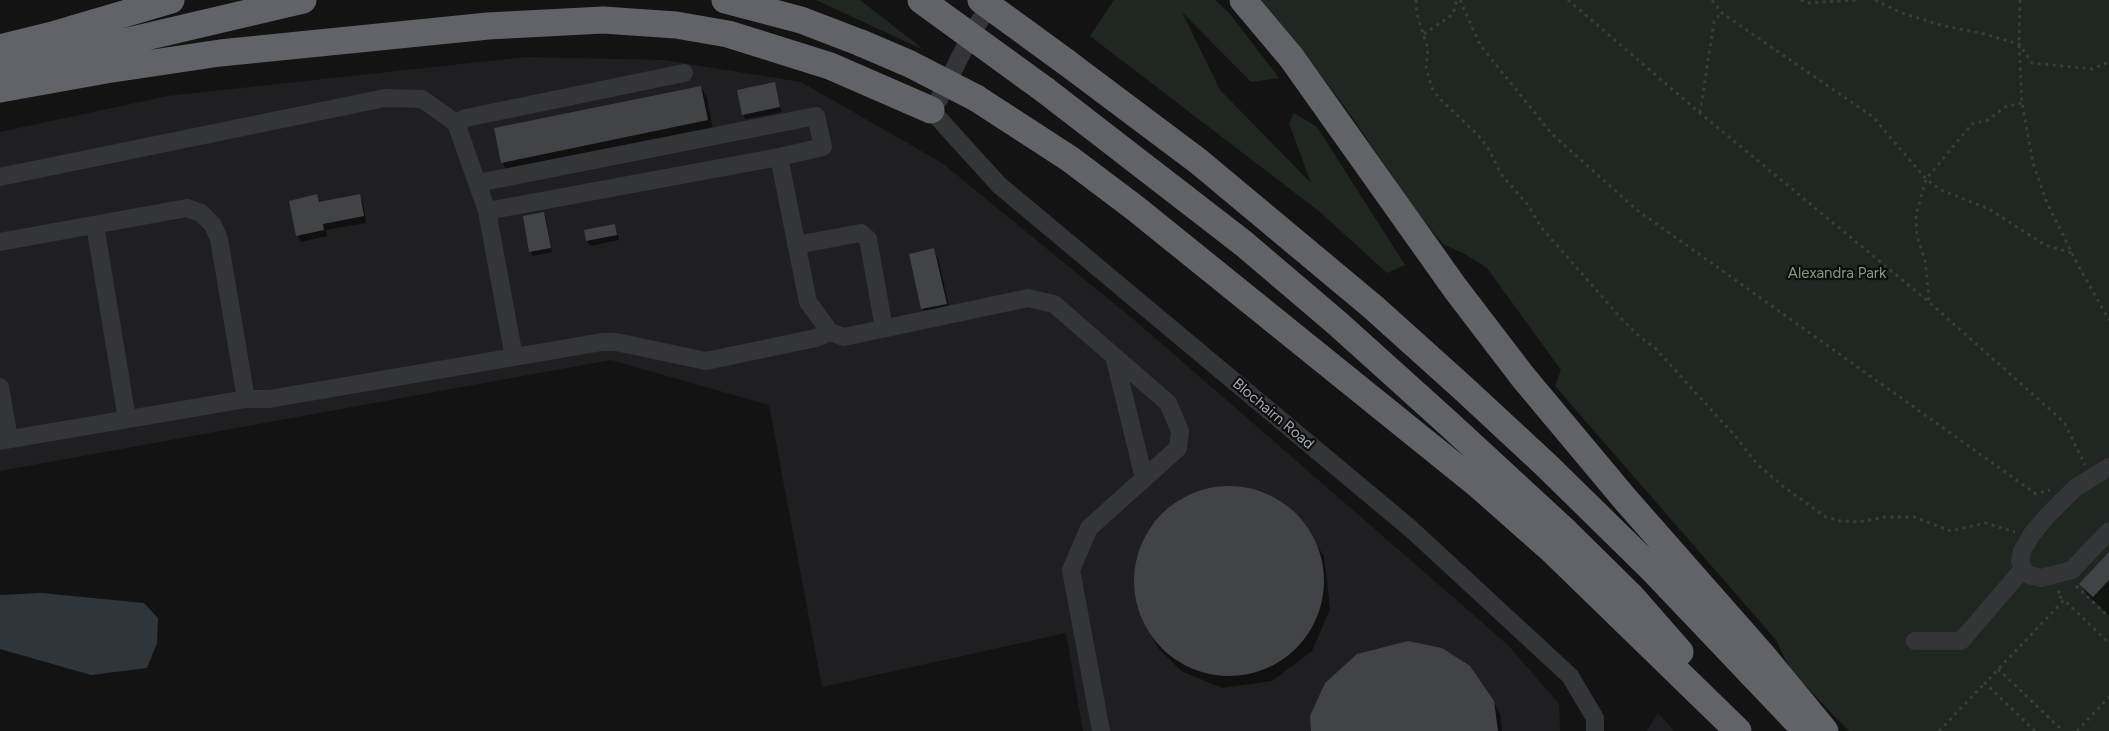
<!DOCTYPE html>
<style>
body{margin:0}
canvas{display:block;background:#131314}
</style>
<canvas width="2109" height="731"></canvas>
<script>
const ctx = document.querySelector('canvas').getContext('2d');
ctx.lineJoin = 'round';
function paint(path, color) { ctx.fillStyle = color; ctx.fill(path, 'evenodd'); }
const shape = rows => new Path2D(rows.map(r => 'M' + r).join(''));
function stroke(path, color, width, dash) { ctx.strokeStyle = color; ctx.lineWidth = width; ctx.lineCap = dash ? 'butt' : 'round'; ctx.setLineDash(dash || []); ctx.stroke(path); }
function write(font, color, halo, rows, align = 'center') {
  ctx.font = font + ' Figtree,sans-serif'; ctx.lineWidth = 4.5; ctx.setLineDash([]); ctx.textBaseline = 'middle'; ctx.strokeStyle = halo; ctx.fillStyle = color; for (const [text, x, y, turn = 0] of rows) {
    ctx.save(); ctx.translate(x, y); ctx.rotate((+turn || 0) * Math.PI / 180); ctx.textAlign = isNaN(turn) ? turn : align; if (halo) ctx.strokeText(text, 0, 0); ctx.fillText(text, 0, 0); ctx.restore();
  }
}
const built = shape([
 [526,57,663,60,801,82,942,163,1139,324,1508,645,1559,704,1560,731,1083,731,1066,633,822,687,769,405,611,360,0,471,0,132,168,96],
 [1658,713,1674,731,1647,731]
]);
const green = shape([
 [816,0,860,0,924,50],
 [1114,0,1215,0,1230,14,1279,78,1251,82,1182,12,1220,90,1311,183,1289,123,1294,113,1317,127,1405,265,1387,273,1320,212,1090,36],
 [1257,0,2109,0,2109,731,1849,731,1791,671,1776,640,1555,386,1561,370,1487,268,1465,254,1443,244,1417,212,1345,107,1283,26]
]);
const water = shape([
 [41,593,144,603,158,618,157,643,147,668,91,675,0,649,0,595]
]);
const shadow = shape([
 [774,84,782,112,746,119,743,115],
 [701,87,707,98,713,130,508,172,502,162],
 [316,196,321,203,359,196,363,202,366,223,326,230,327,236,301,242,297,235],
 [544,213,546,218,552,252,533,256,530,251],
 [615,225,619,240,590,246,587,241],
 [934,250,938,258,950,311,927,316,923,309],
 [1232,486,1266,493,1293,511,1324,556,1330,609,1312,651,1272,681,1222,688,1181,671,1157,647,1137,606,1136,560,1150,527,1182,498],
 [2109,559,2109,615,2087,595,2081,584],
 [1493,702,1500,713,1502,731,1312,731]
]);
const building = shape([
 [775,82,780,107,742,115,737,90],
 [701,86,708,120,501,163,494,128],
 [317,194,319,202,360,194,364,216,323,224,324,230,296,236,289,201],
 [544,212,551,248,529,252,523,216],
 [615,224,617,235,586,241,584,230],
 [934,248,947,304,921,309,909,254],
 '1134 581a95 95 0 1 1 190 0a95 95 0 1 1-190 0Z',
 [2109,552,2109,580,2093,597,2079,584],
 [1408,641,1442,648,1470,666,1494,701,1498,731,1311,731,1310,716,1325,683,1357,654]
]);
const path = shape([
 [1416,0,1417,14,1428,49,1426,68,1432,88,1438,97,1479,136,1488,148,1501,174,1527,204,1541,227,1618,315,1640,337,1655,348,1737,438,1756,463,1784,487,1826,517,1841,521,1859,522,1885,517,1914,517,1951,531,1985,523,2015,532],
 [1460,0,1480,45,1552,134,1637,210,2036,494,2050,490],
 [1568,0,1700,113,1929,302,2064,422,2085,465],
 [1712,0,1722,13,1873,117,1926,179,1941,190,1989,209,2045,245,2072,253],
 [1801,0,1806,3,1857,0],
 [1875,0,1902,13,1940,25,1984,34,2019,44,2032,63,2092,69,2109,62],
 [2020,0,2019,44,2022,103,2033,163,2047,203,2078,265,2109,320],
 [1424,34,1453,14,1457,0],
 [1700,113,1714,22,1721,13],
 [1929,300,1925,260,1917,236,1916,215,1926,179,1972,124,1988,120,2005,107,2022,103],
 [2076,586,2109,617],
 [2060,591,2057,594,2064,600],
 [1998,669,2063,731],
 [1939,731,1985,683],
 [2035,731,1985,683,2064,600,2109,643],
 [2077,731,2109,697]
]);
const minor = shape([
 [994,0,974,29,939,99,931,110,999,185,1411,529,1570,676,1595,718,1595,731],
 [456,123,466,118,684,73],
 [0,177,385,98,422,99,456,123,487,211,779,157,808,302,830,332,844,337,1028,298,1054,304,1168,403,1180,431,1178,448,1089,528,1071,570,1101,731],
 [478,183,816,116,823,147,779,157],
 [487,211,514,357],
 [95,225,127,419],
 [0,242,187,208,201,213,213,225,219,239,246,399],
 [796,245,861,233,868,239,884,328],
 [1114,356,1144,478],
 [0,387,9,439],
 [0,441,246,399,269,399,602,342,616,342,706,361,816,338,830,332],
 [2109,467,2075,488,2047,516,2032,534,2022,551,2020,561,2023,569,2029,575,2041,578,2072,570,2109,531],
 [1915,641,1961,641,2023,569]
]);
const highway = shape([
 [725,0,801,20,861,43],
 [1243,0,1291,57,1455,288,1523,377,1625,499,1764,657,1825,731],
 [0,48,56,34,171,0],
 [1066,62,1198,161,1373,307,1463,388,1546,465,1649,566,1806,731],
 [0,71,303,0],
 [0,89,106,70,220,53,488,26,603,20,676,25,728,34,830,66,931,110],
 [1045,90,1243,243,1337,323,1448,423,1566,532,1630,595,1680,652],
 [976,98,1070,159,1135,208,1477,484,1555,553,1738,731]
]);
const highwayBridge = shape([
 [921,0,1045,90],
 [981,0,1066,62],
 [861,43,910,64,976,98]
]);
const parkNames = [
 ["Alexandra Park",1837,274]
];
const streetNames = [
 ["Blochairn Road",1273,414,40]
];
paint(built, '#1f1f21');
paint(green, '#202620');
paint(water, '#2e353b');
paint(shadow, '#0007');
paint(building, '#424347');
stroke(path, '#3a3c3f', 3, [3, 4.5]);
stroke(minor, '#343539', 18);
stroke(highway, '#616369', 27);
stroke(highwayBridge, '#616369', 27);
write('15px', '#7f9b81', '#0e0e0f', parkNames);
write('15px', '#a6aab3', '#0e0e0f', streetNames);
</script>
